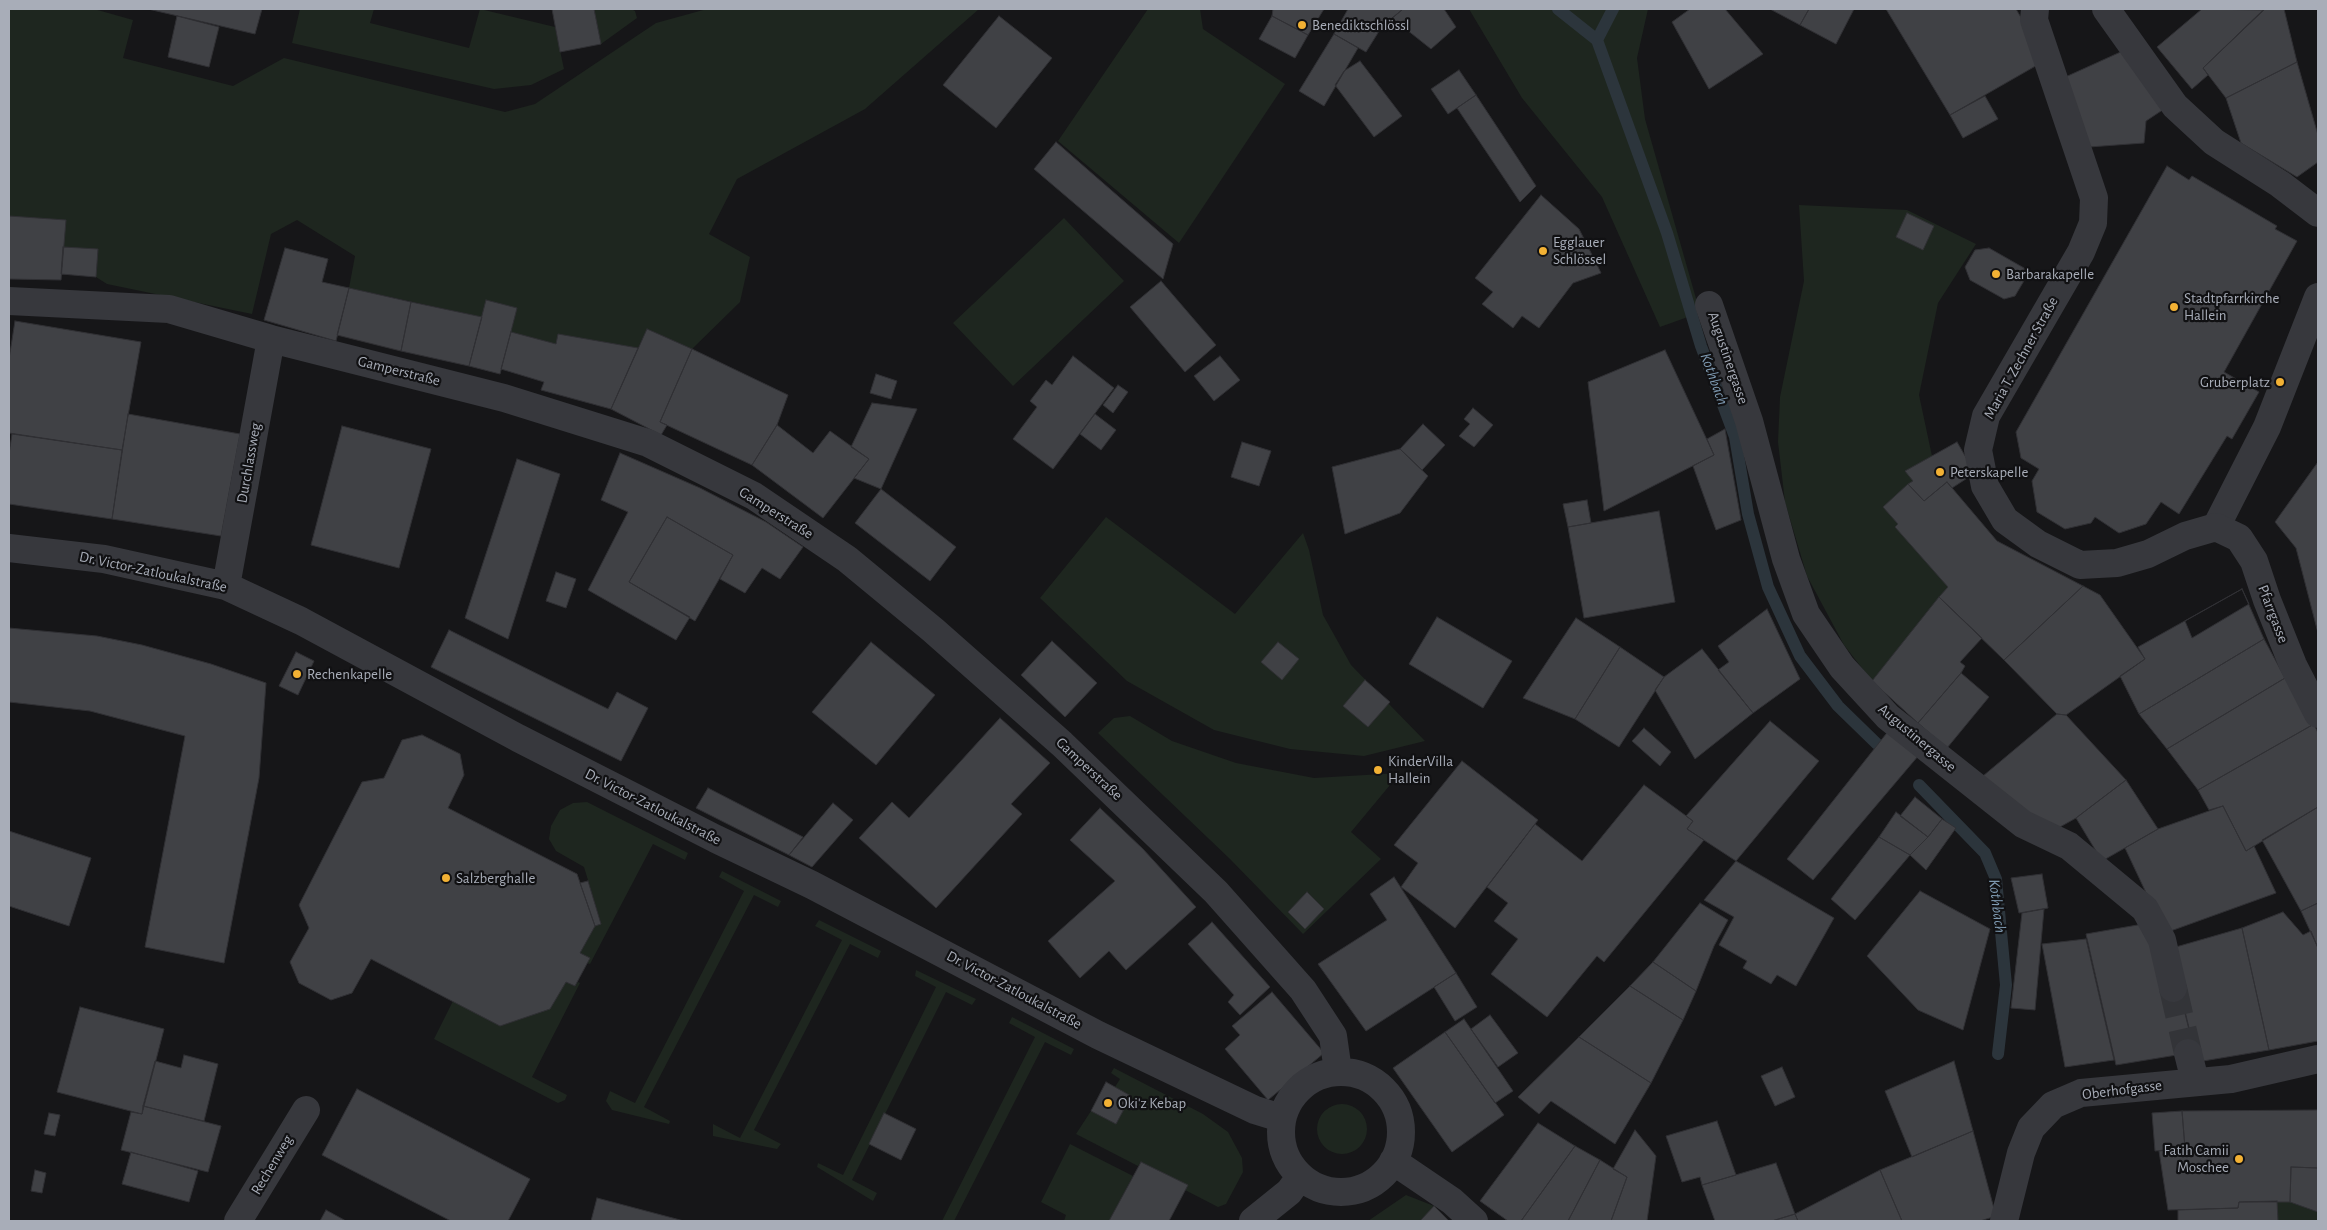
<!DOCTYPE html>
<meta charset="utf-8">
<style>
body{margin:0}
#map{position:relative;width:2327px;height:1230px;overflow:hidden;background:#161618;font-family:"Alegreya Sans",sans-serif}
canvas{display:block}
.frame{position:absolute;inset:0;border:10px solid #a8adb8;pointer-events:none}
</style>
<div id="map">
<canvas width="2327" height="1230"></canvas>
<div class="frame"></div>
</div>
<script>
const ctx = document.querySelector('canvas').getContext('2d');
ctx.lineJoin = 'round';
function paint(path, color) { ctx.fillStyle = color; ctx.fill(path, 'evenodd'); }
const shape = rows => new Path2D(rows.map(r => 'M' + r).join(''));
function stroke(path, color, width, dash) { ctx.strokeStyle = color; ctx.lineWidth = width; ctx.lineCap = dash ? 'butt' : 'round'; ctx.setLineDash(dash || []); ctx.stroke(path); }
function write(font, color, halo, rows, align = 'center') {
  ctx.font = font + ' "Alegreya Sans",sans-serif'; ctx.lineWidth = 4.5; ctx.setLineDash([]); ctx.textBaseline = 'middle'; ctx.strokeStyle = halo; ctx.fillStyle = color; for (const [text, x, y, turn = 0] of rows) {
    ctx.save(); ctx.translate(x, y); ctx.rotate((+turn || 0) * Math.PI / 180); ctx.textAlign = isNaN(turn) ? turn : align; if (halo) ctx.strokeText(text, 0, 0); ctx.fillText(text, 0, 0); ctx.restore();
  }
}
const green = shape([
 [9,9,94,9,133,20,123,58,233,86,284,58,505,112,535,104,656,23,707,9,979,9,865,109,737,179,709,234,750,257,740,302,692,349,647,329,638,348,558,334,556,344,511,332,517,308,486,300,482,317,349,288,355,256,297,220,271,234,252,314,107,284,96,277,98,249,63,247,66,220,9,216],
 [300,9,374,9,370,23,469,48,480,9,555,27,564,69,531,85,494,89,292,43],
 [594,9,631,9,635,11,637,18,601,44],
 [1148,9,1200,9,1203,29,1285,84,1179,243,1058,141],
 [1469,9,1648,9,1637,58,1645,119,1699,309,1685,318,1660,327,1602,197,1522,98],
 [1799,205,1907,210,1976,244,1938,303,1919,395,1932,456,1906,471,1913,481,1908,484,1898,524,1948,587,1872,681,1844,645,1807,576,1785,502,1778,442,1780,397,1804,281],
 [1064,218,1124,281,1013,386,953,323],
 [1106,517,1235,614,1303,533,1309,550,1323,615,1351,665,1425,741,1364,756,1290,749,1214,730,1127,681,1040,598],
 [1130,716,1172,741,1236,763,1314,778,1400,773,1351,832,1381,859,1303,934,1230,859,1098,733,1114,718],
 [587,802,688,853,685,860,653,844,590,964,587,963,589,958,580,953,595,926,601,923,584,867,556,851,549,839,551,826,560,810,573,803],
 [722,871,781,901,778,907,754,895,644,1107,670,1121,669,1124,612,1110,606,1101,610,1091,635,1103,744,891,719,877],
 [819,920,881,951,878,958,850,944,754,1130,781,1144,777,1149,713,1136,713,1124,740,1138,842,940,815,926],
 [916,970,976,999,972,1005,946,992,852,1180,877,1193,873,1201,817,1167,818,1163,843,1175,936,987,915,976],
 [566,982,575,986,578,982,580,983,532,1077,567,1095,565,1100,558,1103,434,1039,453,1001,500,1026,549,1009],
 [1012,1017,1074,1049,1071,1055,1045,1042,954,1221,942,1221,1035,1037,1009,1023],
 [1114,1068,1203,1114,1228,1132,1242,1158,1243,1172,1226,1204,1218,1207,1185,1190,1187,1185,1141,1162,1138,1166,1076,1134,1091,1111,1116,1124,1131,1096,1115,1087,1120,1079,1111,1073],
 '1317 1129a25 25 0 1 1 50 0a25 25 0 1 1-50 0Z',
 [1070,1144,1133,1176,1109,1221,1064,1221,1066,1215,1041,1202],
 [1406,1195,1434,1206,1420,1221,1368,1221],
 [2277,1201,2290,1202,2318,1212,2318,1221,2278,1221]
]);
const stream = shape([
 [1558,9,1597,40,1667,233,1701,346,1735,437,1748,514,1768,587,1800,656,1838,706,1877,744],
 [1597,40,1613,9],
 [1919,785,1985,853,1996,879,2006,985,1998,1054]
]);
const building = shape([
 [148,9,262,9,255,34,148,9],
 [552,9,594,9,601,44,560,52,552,9],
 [1273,9,1324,9,1308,35,1272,16,1273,9],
 [1348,9,1403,9,1381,28,1366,52,1334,34,1348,9],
 [1403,9,1444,9,1456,27,1431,49,1392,18,1403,9],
 [1690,9,1725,9,1763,54,1709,89,1672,22,1690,9],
 [1770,9,1809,9,1800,25,1770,9],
 [1809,9,1854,9,1836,44,1800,25,1809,9],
 [1886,9,2016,9,2046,60,1950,115,1886,9],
 [2202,9,2263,10,2203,68,2208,75,2192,89,2157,47,2202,9],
 [2265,9,2284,9,2297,62,2226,98,2203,68,2265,9],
 [177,16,219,27,209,67,168,57,177,16],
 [999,16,1052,58,996,128,943,85,999,16],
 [1272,16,1308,35,1295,58,1259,39,1272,16],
 [1334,34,1358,48,1324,106,1299,91,1334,34],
 [2125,50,2167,107,2146,121,2144,143,2089,147,2061,79,2125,50],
 [1360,61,1402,116,1374,137,1335,85,1344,71,1360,61],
 [2297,62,2318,135,2318,162,2297,177,2241,143,2226,98,2297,62],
 [1459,70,1476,95,1448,114,1431,89,1459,70],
 [1476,95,1536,186,1520,202,1457,108,1476,95],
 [1985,96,1998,119,1963,138,1950,115,1985,96],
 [1056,142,1173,244,1163,279,1034,169,1056,142],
 [2167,166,2189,180,2192,176,2277,226,2275,229,2297,241,2224,372,2259,392,2232,439,2227,436,2179,514,2161,502,2146,524,2119,533,2095,517,2091,523,2065,529,2037,512,2032,481,2039,469,2021,458,2016,432,2167,166],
 [1541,195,1579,229,1601,273,1573,283,1539,328,1522,316,1513,328,1482,304,1493,292,1475,278,1541,195],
 [1907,213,1934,226,1923,250,1896,237,1907,213],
 [9,216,66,220,61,280,9,279,9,216],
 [63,247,98,249,96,277,61,274,63,247],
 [285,248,328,259,322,282,349,288,336,341,264,320,285,248],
 [1989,248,2024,268,2025,279,2015,296,2004,299,1970,280,1965,267,1975,250,1989,248],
 [1161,281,1216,345,1185,372,1130,307,1161,281],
 [349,288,411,302,401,351,337,335,349,288],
 [486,300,517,308,500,374,469,366,486,300],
 [411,302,482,317,469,366,401,351,411,302],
 [15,321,141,342,122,450,9,433,9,359,15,321],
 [647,329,692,349,660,422,667,425,661,435,611,409,647,329],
 [511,332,556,344,558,334,638,348,611,409,541,390,544,382,501,369,511,332],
 [692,349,788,395,777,425,752,465,660,422,692,349],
 [1665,350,1714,455,1604,511,1588,382,1665,350],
 [1073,356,1114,388,1053,469,1013,439,1037,407,1030,401,1046,380,1052,385,1073,356],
 [1220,356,1240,380,1214,401,1194,376,1220,356],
 [876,374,897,381,891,399,870,393,876,374],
 [1118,385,1128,392,1113,413,1103,405,1118,385],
 [872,403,917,409,881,489,854,478,869,459,851,447,872,403],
 [1473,408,1493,425,1474,447,1459,436,1470,424,1464,419,1473,408],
 [128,414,240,434,221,536,112,519,128,414],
 [1095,414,1116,430,1101,450,1080,434,1095,414],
 [1423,424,1445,445,1422,470,1400,449,1423,424],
 [777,425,813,453,830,431,869,459,823,518,752,465,777,425],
 [342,426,431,449,399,568,311,545,342,426],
 [1725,429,1741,520,1716,530,1693,466,1714,455,1707,439,1725,429],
 [12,434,122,450,112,519,9,504,9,454,12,434],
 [1242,442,1271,451,1259,486,1231,477,1242,442],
 [1957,442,1975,473,1952,488,1947,482,1924,501,1908,484,1913,481,1905,471,1957,442],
 [1400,449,1428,476,1400,513,1345,534,1332,467,1400,449],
 [620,453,700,488,766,522,803,547,780,579,762,568,745,593,720,579,733,555,667,517,629,582,690,617,676,640,588,590,628,512,601,500,620,453],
 [517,459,560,474,508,639,465,618,517,459],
 [2318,462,2318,633,2296,548,2275,522,2318,462],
 [1947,482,1997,541,2083,586,2004,660,1939,597,1948,587,1895,527,1898,524,1883,507,1908,484,1924,501,1947,482],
 [881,489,956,547,930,581,855,523,881,489],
 [1587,500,1591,523,1568,527,1563,504,1587,500],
 [1659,511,1675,602,1584,618,1568,527,1659,511],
 [667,517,733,555,695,621,629,582,667,517],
 [556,572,576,579,566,608,546,601,556,572],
 [2083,586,2100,595,2145,659,2066,715,2057,714,2004,660,2083,586],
 [2242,589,2264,639,2139,714,2120,676,2145,659,2138,647,2242,589],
 [2242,589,2249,604,2192,638,2185,621,2242,589],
 [1939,597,1982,638,1960,662,1965,666,1961,673,1918,723,1872,681,1939,597],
 [1767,609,1800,679,1753,713,1718,670,1729,662,1718,646,1767,609],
 [1437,617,1512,661,1483,708,1409,664,1437,617],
 [1576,618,1620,647,1575,719,1523,698,1576,618],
 [9,628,97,636,142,645,211,664,266,683,259,778,224,963,145,947,185,736,90,711,9,702,9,628],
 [449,630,608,709,617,692,648,708,621,761,431,667,449,630],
 [2264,639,2285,678,2167,749,2139,714,2264,639],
 [1052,641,1097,683,1065,717,1021,675,1052,641],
 [871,642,935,695,876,765,812,712,871,642],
 [1278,642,1299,659,1282,680,1261,662,1278,642],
 [1620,647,1664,677,1619,747,1575,719,1620,647],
 [1702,649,1753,713,1695,759,1655,690,1664,677,1702,649],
 [296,652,314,661,298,695,279,686,296,652],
 [1961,673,1989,697,1947,748,1918,723,1961,673],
 [2285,678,2314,724,2198,790,2167,749,2285,678],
 [1365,680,1390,702,1368,727,1343,706,1365,680],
 [2057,714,2066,715,2126,780,2076,818,2051,832,1983,776,2057,714],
 [1000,718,1050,763,1011,804,1022,814,936,908,859,838,892,802,909,818,1000,718],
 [1770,721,1819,761,1736,861,1687,829,1693,821,1686,816,1770,721],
 [2314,724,2318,733,2318,807,2246,851,2223,806,2209,810,2198,790,2314,724],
 [1644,728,1671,752,1660,766,1632,741,1644,728],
 [1890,729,1919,755,1813,880,1787,859,1890,729],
 [422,735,460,754,464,775,448,808,577,874,595,926,580,953,590,958,575,986,566,982,550,1009,500,1026,371,959,352,993,331,1000,299,983,290,962,309,928,299,905,362,782,384,778,402,740,422,735],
 [1462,761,1538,820,1455,928,1401,887,1418,863,1394,845,1462,761],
 [2126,780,2158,829,2102,861,2076,818,2126,780],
 [1644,785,1693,821,1687,829,1704,840,1604,962,1597,956,1547,1017,1491,974,1518,939,1494,921,1508,903,1487,887,1535,824,1582,861,1644,785],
 [708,788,803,837,789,855,696,808,708,788],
 [1915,797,1942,819,1928,837,1900,816,1915,797],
 [833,803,853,820,812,867,789,855,833,803],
 [2223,806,2246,851,2254,846,2276,893,2165,933,2125,848,2158,829,2223,806],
 [2318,807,2318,903,2301,911,2262,840,2318,807],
 [1100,808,1143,849,1196,907,1126,970,1109,951,1080,978,1048,941,1115,881,1070,840,1100,808],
 [1896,812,1928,837,1910,855,1879,837,1896,812],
 [1942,819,1956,828,1926,870,1910,855,1928,837,1942,819],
 [9,831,91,858,69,926,9,906,9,831],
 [1879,837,1910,855,1855,920,1831,899,1879,837],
 [1736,861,1834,918,1796,986,1777,975,1771,984,1743,968,1747,961,1719,945,1734,917,1704,900,1736,861],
 [2042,874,2048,908,2019,913,2011,878,2042,874],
 [1394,877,1456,973,1366,1031,1318,964,1387,920,1370,894,1394,877],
 [588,881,601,924,595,926,580,883,588,881],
 [1920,891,1990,929,1963,1030,1918,1010,1867,956,1920,891],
 [1307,892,1324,909,1305,929,1288,912,1307,892],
 [1700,903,1728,920,1714,946,1696,991,1653,962,1700,903],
 [2318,903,2318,948,2301,911,2318,903],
 [2044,909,2035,1010,2011,1008,2022,913,2044,909],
 [2283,912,2303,935,2311,931,2318,948,2318,1041,2269,1050,2242,928,2283,912],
 [1212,922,1270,987,1240,1015,1228,1002,1234,995,1188,944,1212,922],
 [2149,923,2179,987,2195,1052,2116,1065,2086,934,2149,923],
 [2242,928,2269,1050,2197,1062,2169,949,2242,928],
 [2086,939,2114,1060,2065,1067,2042,944,2086,939],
 [1653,962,1696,991,1683,1020,1630,986,1653,962],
 [1456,973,1477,1007,1455,1021,1434,987,1456,973],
 [1630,986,1683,1020,1651,1083,1579,1037,1630,986],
 [1272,992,1324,1053,1268,1100,1225,1049,1240,1035,1232,1026,1272,992],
 [80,1007,164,1029,142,1114,57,1092,80,1007],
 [1490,1015,1518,1053,1498,1067,1471,1029,1490,1015],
 [1464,1019,1513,1091,1495,1103,1445,1032,1464,1019],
 [1445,1032,1504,1115,1452,1152,1393,1068,1445,1032],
 [1579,1037,1651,1083,1615,1144,1551,1101,1539,1114,1518,1097,1579,1037],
 [184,1055,218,1064,204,1121,143,1106,155,1061,181,1068,184,1055],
 [1954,1061,1973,1131,1912,1157,1885,1091,1954,1061],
 [1782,1067,1795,1097,1775,1106,1761,1076,1782,1067],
 [1106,1082,1131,1096,1116,1124,1091,1111,1106,1082],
 [357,1089,530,1179,508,1221,451,1221,322,1155,357,1089],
 [143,1106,221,1126,208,1172,121,1150,131,1112,142,1114,143,1106],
 [2318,1110,2318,1168,2291,1167,2290,1202,2239,1202,2238,1208,2168,1210,2159,1151,2185,1148,2182,1111,2318,1110],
 [2182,1111,2185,1148,2155,1151,2152,1113,2182,1111],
 [49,1113,60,1115,55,1136,44,1134,49,1113],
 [884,1113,916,1129,901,1160,869,1144,884,1113],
 [1717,1121,1736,1175,1702,1185,1700,1177,1682,1182,1666,1136,1717,1121],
 [1538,1123,1575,1146,1521,1221,1508,1221,1480,1201,1538,1123],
 [1635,1130,1656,1156,1647,1221,1611,1221,1627,1177,1613,1169,1635,1130],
 [1973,1131,1996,1216,1980,1221,1902,1221,1880,1170,1973,1131],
 [1575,1146,1600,1160,1568,1221,1521,1221,1575,1146],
 [131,1152,198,1171,189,1202,122,1184,131,1152],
 [1600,1160,1627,1177,1611,1221,1568,1221,1600,1160],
 [1141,1162,1188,1185,1169,1221,1109,1221,1141,1162],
 [1776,1163,1795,1214,1772,1221,1715,1221,1702,1185,1776,1163],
 [2291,1167,2318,1168,2318,1212,2290,1202,2291,1167],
 [35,1170,46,1173,42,1193,31,1191,35,1170],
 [1880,1170,1902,1221,1798,1221,1795,1214,1880,1170],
 [597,1198,684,1221,591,1221,597,1198],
 [2277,1201,2278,1221,2178,1221,2178,1210,2238,1208,2239,1202,2277,1201],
 [1434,1206,1449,1221,1420,1221,1434,1206],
 [326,1210,346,1221,320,1221,326,1210],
 [1795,1214,1798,1221,1772,1221,1795,1214]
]);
const minorTunnel = shape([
 [2173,988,2188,1053]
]);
const pedestrian = shape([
 [2216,527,2267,427,2318,297]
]);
const minor = shape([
 [2035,9,2034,20,2094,198,2093,223,2081,252,1986,416,1978,450,1985,486,2005,520,2038,544,2080,565,2117,563,2148,554,2185,536,2216,527,2239,538,2254,561,2267,600,2293,665,2318,714],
 [2106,9,2175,106,2214,142,2280,184,2318,213],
 [9,301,169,309,271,339,504,398,648,443,754,496,847,559,933,630,1062,744,1216,892,1303,990,1333,1036,1338,1071],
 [1709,305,1749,421,1786,559,1806,614,1842,667,1888,717,2023,824,2069,846,2145,909,2162,940,2173,988],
 [9,548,104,559,226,586,301,621,518,738,716,839,812,885,1098,1035,1255,1110,1281,1118],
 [226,586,271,339],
 [2188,1053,2195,1081],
 '1281 1132a60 60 0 1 1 120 0a60 60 0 1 1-120 0Z',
 [1393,1161,1452,1201,1474,1221],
 [238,1221,306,1110],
 [1253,1221,1289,1192,1300,1177],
 [2004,1221,2021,1153,2031,1128,2053,1105,2081,1093,2231,1079,2318,1059]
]);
const markers = [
 [1302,25,5,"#f2b134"],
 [1543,251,5,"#f2b134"],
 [1996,274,5,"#f2b134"],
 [2174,307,5,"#f2b134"],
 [2280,382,5,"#f2b134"],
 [1940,472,5,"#f2b134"],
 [297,674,5,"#f2b134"],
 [1378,770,5,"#f2b134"],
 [446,878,5,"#f2b134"],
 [1108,1103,5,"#f2b134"],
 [2239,1159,5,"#f2b134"]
];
const poiNames = [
 ["Benediktschlössl",1312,25],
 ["Egglauer",1553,242],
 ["Schlössel",1553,259],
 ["Barbarakapelle",2006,274],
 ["Stadtpfarrkirche",2184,298],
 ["Hallein",2184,315],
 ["Gruberplatz",2270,382,"right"],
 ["Peterskapelle",1950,472],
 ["Rechenkapelle",307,674],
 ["KinderVilla",1388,761],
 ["Hallein",1388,778],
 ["Salzberghalle",456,878],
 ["Oki'z Kebap",1118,1103],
 ["Fatih Camii",2229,1150,"right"],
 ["Moschee",2229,1167,"right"]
];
const streetNames = [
 ["Augustinergasse",1728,358,71],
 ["Maria T. Zechner Straße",2021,358,-61],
 ["Gamperstraße",399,371,14],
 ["Durchlassweg",249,463,-80],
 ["Gamperstraße",776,513,32],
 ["Dr. Victor-Zatloukalstraße",153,572,12],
 ["Pfarrgasse",2273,614,69],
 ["Augustinergasse",1917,738,40],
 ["Gamperstraße",1089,769,43],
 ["Dr. Victor-Zatloukalstraße",653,807,27],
 ["Dr. Victor-Zatloukalstraße",1014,990,28],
 ["Oberhofgasse",2122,1090,-7],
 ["Rechenweg",272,1165,-59]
];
const waterNames = [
 ["Kothbach",1714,379,70],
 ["Kothbach",1997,906,83]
];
paint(green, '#1e261f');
stroke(stream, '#2c353c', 12);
paint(building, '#404145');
stroke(building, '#303034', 1);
stroke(minorTunnel, '#333438', 28, [28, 14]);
stroke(pedestrian, '#37383d', 28);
stroke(minor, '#37383d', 28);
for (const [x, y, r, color] of markers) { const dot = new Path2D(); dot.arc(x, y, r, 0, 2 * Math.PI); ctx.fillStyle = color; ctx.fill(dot); stroke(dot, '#111113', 2); }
write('15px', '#a8adb8', '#111113', poiNames, 'left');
write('15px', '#a8adb8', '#111113', streetNames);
write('italic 16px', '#7f9bb3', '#111113', waterNames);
</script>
